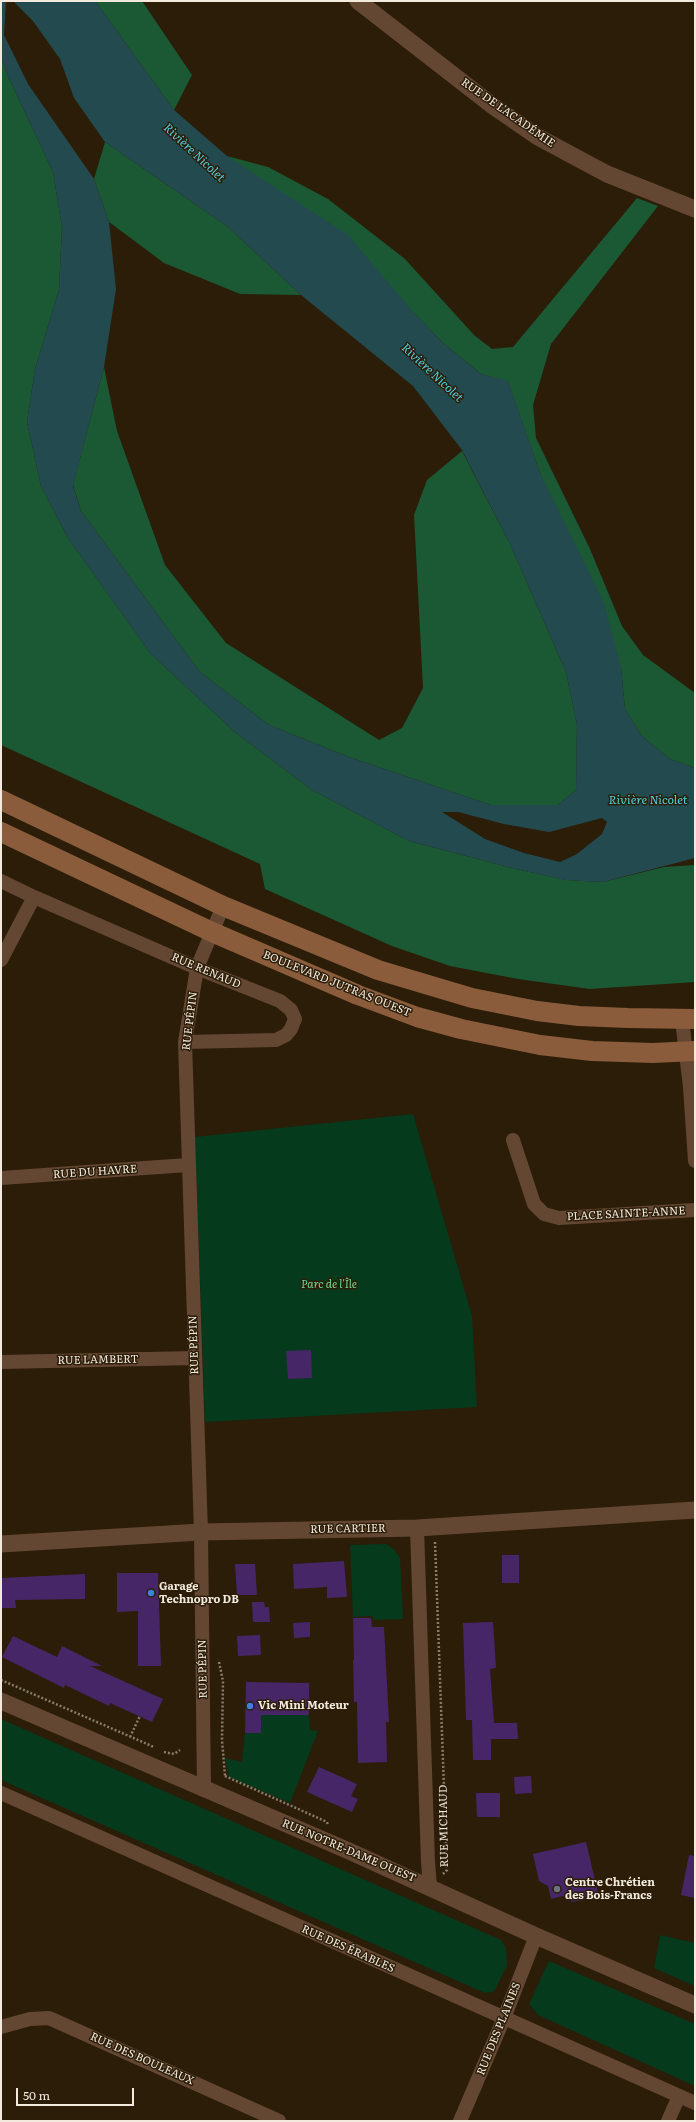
<!DOCTYPE html>
<meta charset="utf-8">
<style>
body{margin:0}
#map{position:relative;width:696px;height:2122px;overflow:hidden;background:#2b1d08;font-family:Literata,serif}
canvas{display:block}
.frame{position:absolute;inset:0;border:2px solid #f3eadd;pointer-events:none}
.scale{position:absolute;left:16px;top:2088px;width:118px;height:18px;box-sizing:border-box;border:2px solid #f3eadd;border-top:0;padding-left:5px;font-size:12px;line-height:14px;white-space:nowrap;color:#f3eadd;-webkit-text-stroke:3px #2b1d08;paint-order:stroke}
</style>
<div id="map">
<canvas width="696" height="2122"></canvas>
<div class="frame"></div>
<div class="scale">50 m</div>
</div>
<script>
const ctx = document.querySelector('canvas').getContext('2d');
ctx.lineJoin = 'round';
function paint(path, color) { ctx.fillStyle = color; ctx.fill(path, 'evenodd'); }
const shape = rows => new Path2D(rows.map(r => 'M' + r).join(''));
function stroke(path, color, width, dash) { ctx.strokeStyle = color; ctx.lineWidth = width; ctx.lineCap = dash ? 'butt' : 'round'; ctx.setLineDash(dash || []); ctx.stroke(path); }
function write(font, color, halo, rows, align = 'center') {
  ctx.font = font + ' Literata,serif'; ctx.lineWidth = 3; ctx.setLineDash([]); ctx.textBaseline = 'middle'; ctx.strokeStyle = halo; ctx.fillStyle = color; for (const [text, x, y, turn = 0] of rows) {
    ctx.save(); ctx.translate(x, y); ctx.rotate((+turn || 0) * Math.PI / 180); ctx.textAlign = isNaN(turn) ? turn : align; if (halo) ctx.strokeText(text, 0, 0); ctx.fillText(text, 0, 0); ctx.restore();
  }
}
const green = shape([
 [413,1114,472,1316,477,1407,205,1422,195,1137],
 [386,1544,394,1549,400,1558,403,1619,373,1620,373,1616,353,1617,350,1545],
 [261,1715,309,1715,310,1730,318,1731,290,1803,229,1777,225,1758,242,1762,245,1733,261,1733],
 [1,1719,501,1940,506,1948,507,1965,496,1988,493,1992,485,1993,1,1780],
 [660,1935,695,1943,695,1986,654,1968],
 [549,1961,695,2024,695,2086,538,2015,529,2004]
]);
const forest = shape([
 [95,1,142,1,192,75,174,110],
 [1,56,8,76,53,172,62,227,59,290,35,369,27,422,41,486,68,538,151,654,236,733,312,790,409,841,516,869,566,880,603,882,664,867,695,865,695,982,590,989,518,979,450,966,392,946,265,889,260,864,1,745],
 [105,142,228,227,301,295,240,294,164,263,109,222,94,179],
 [227,156,268,167,328,199,405,259,474,335,492,349,513,347,637,198,658,206,551,344,533,405,536,438,590,549,622,626,643,655,695,693,695,768,670,759,642,736,625,709,621,668,540,473,508,382,481,374,442,342,415,314],
 [104,367,117,431,165,565,226,643,379,740,402,728,423,688,414,515,427,480,462,451,510,544,566,672,577,725,576,790,558,805,491,805,346,756,269,725,200,672,81,511,73,485]
]);
const water = shape([
 [1,1,6,1,4,35,28,84,94,179,109,222,116,289,104,367,73,486,81,511,200,672,269,725,346,756,491,805,558,805,576,790,577,725,566,672,510,544,462,450,413,386,301,295,228,227,105,142,74,98,60,59,33,21,13,1,95,1,174,110,227,156,348,235,415,314,442,342,481,374,508,381,540,473,604,603,621,668,625,709,642,736,670,759,695,768,695,858,603,882,565,880,516,869,409,841,312,790,236,733,151,654,68,538,41,486,27,422,35,369,59,290,62,227,53,172,8,76,1,56],
 [442,812,458,812,504,824,549,832,602,818,607,822,602,834,577,854,560,862,524,853,485,839]
]);
const building = shape([
 [311,1350,312,1378,288,1379,286,1351],
 [502,1555,519,1555,519,1583,502,1583],
 [344,1561,347,1597,327,1598,327,1587,294,1589,293,1564],
 [235,1564,255,1564,257,1595,237,1595],
 [117,1573,158,1573,161,1666,138,1666,138,1611,117,1612],
 [85,1574,85,1599,15,1600,16,1608,1,1608,1,1578],
 [252,1602,264,1602,265,1607,269,1607,270,1622,253,1622],
 [353,1618,371,1618,372,1627,384,1627,389,1722,386,1722,387,1762,358,1763,357,1702,354,1702,353,1660,354,1660],
 [310,1622,310,1637,294,1638,293,1623],
 [493,1622,496,1668,490,1669,494,1723,517,1723,518,1739,491,1739,491,1760,473,1760,472,1720,466,1720,463,1623],
 [260,1635,261,1655,238,1656,237,1636],
 [13,1636,57,1657,62,1646,102,1666,90,1666,163,1699,152,1722,110,1703,109,1706,65,1685,64,1688,2,1657],
 [246,1682,309,1683,309,1715,261,1715,261,1733,245,1733],
 [319,1767,357,1784,351,1796,358,1799,352,1812,307,1792],
 [531,1776,532,1793,515,1794,514,1777],
 [476,1793,500,1793,500,1817,477,1817],
 [586,1842,599,1897,572,1902,563,1896,551,1899,548,1886,539,1881,533,1854],
 [689,1855,695,1856,695,1898,681,1895]
]);
const path = shape([
 [435,1542,447,1870,443,1874],
 [219,1662,223,1681,222,1740,225,1776],
 [1,1680,154,1747],
 [130,1737,140,1716],
 [164,1752,174,1754,180,1750],
 [225,1776,327,1822,328,1825]
]);
const minor = shape([
 [1,881,34,897,197,968,280,1001,291,1010,295,1019,291,1029,286,1035,276,1040,185,1042],
 [1,960,34,897],
 [682,1020,690,1087,695,1161],
 [513,1140,534,1204,544,1214,559,1218,695,1210],
 [1,1178,188,1165],
 [1,1362,195,1358],
 [417,1528,428,1862,430,1887],
 [204,1790,201,1532,185,1042,197,968,223,906],
 [1,1793,695,2103],
 [1,2027,30,2019,49,2018,279,2121],
 [460,2121,504,2018,536,1936],
 [668,2121,679,2096]
]);
const tertiary = shape([
 [358,1,493,106,538,137,607,174,695,209],
 [1,1544,201,1532,417,1528,695,1510],
 [1,1701,349,1851,536,1936,695,2005]
]);
const secondary = shape([
 [1,800,223,906,378,970,472,998,537,1011,579,1016,628,1018,695,1019],
 [1,832,212,932,358,995,417,1017,461,1029,540,1045,592,1051,653,1053,695,1051]
]);
const markers = [
 [151,1593,4,"#3f7fe0"],
 [250,1706,4,"#3f7fe0"],
 [557,1889,4,"#6b7280"]
];
const streetNames = [
 ["RUE DE L'ACADÉMIE",508,113,35],
 ["RUE RENAUD",206,971,23],
 ["BOULEVARD JUTRAS OUEST",337,984,22],
 ["RUE PÉPIN",190,1021,-83],
 ["RUE DU HAVRE",95,1172,-4],
 ["PLACE SAINTE-ANNE",626,1214,-3],
 ["RUE PÉPIN",194,1345,-92],
 ["RUE LAMBERT",98,1360,-1],
 ["RUE CARTIER",348,1529,-1],
 ["RUE PÉPIN",203,1669,-91],
 ["RUE MICHAUD",444,1826,-91],
 ["RUE NOTRE-DAME OUEST",349,1851,23],
 ["RUE DES ÉRABLES",348,1949,24],
 ["RUE DES PLAINES",499,2029,-68],
 ["RUE DES BOULEAUX",142,2059,24]
];
const parkNames = [
 ["Parc de l'Île",329,1285]
];
const poiNames = [
 ["Garage",159,1587],
 ["Technopro DB",159,1600],
 ["Vic Mini Moteur",258,1706],
 ["Centre Chrétien",565,1883],
 ["des Bois-Francs",565,1896]
];
const waterNames = [
 ["Rivière Nicolet",194,153,43],
 ["Rivière Nicolet",432,373,43],
 ["Rivière Nicolet",648,800]
];
paint(green, '#053a1d');
paint(forest, '#1a5934');
paint(water, '#234a4f');
paint(building, '#472668');
stroke(path, '#887c6b', 2.5, [2, 2]);
stroke(minor, '#644733', 14);
stroke(tertiary, '#644733', 17);
stroke(secondary, '#8a5c3b', 20);
for (const [x, y, r, color] of markers) { const dot = new Path2D(); dot.arc(x, y, r, 0, 2 * Math.PI); ctx.fillStyle = color; ctx.fill(dot); stroke(dot, '#2b1d08', 1.5); }
write('11px', '#f3eadd', '#2b1d08', streetNames);
write('italic 11px', '#70dc96', '#2b1d08', parkNames);
write('bold 11px', '#f3eadd', '#2b1d08', poiNames, 'left');
write('italic 12px', '#51d3e2', '#2b1d08', waterNames);
</script>
